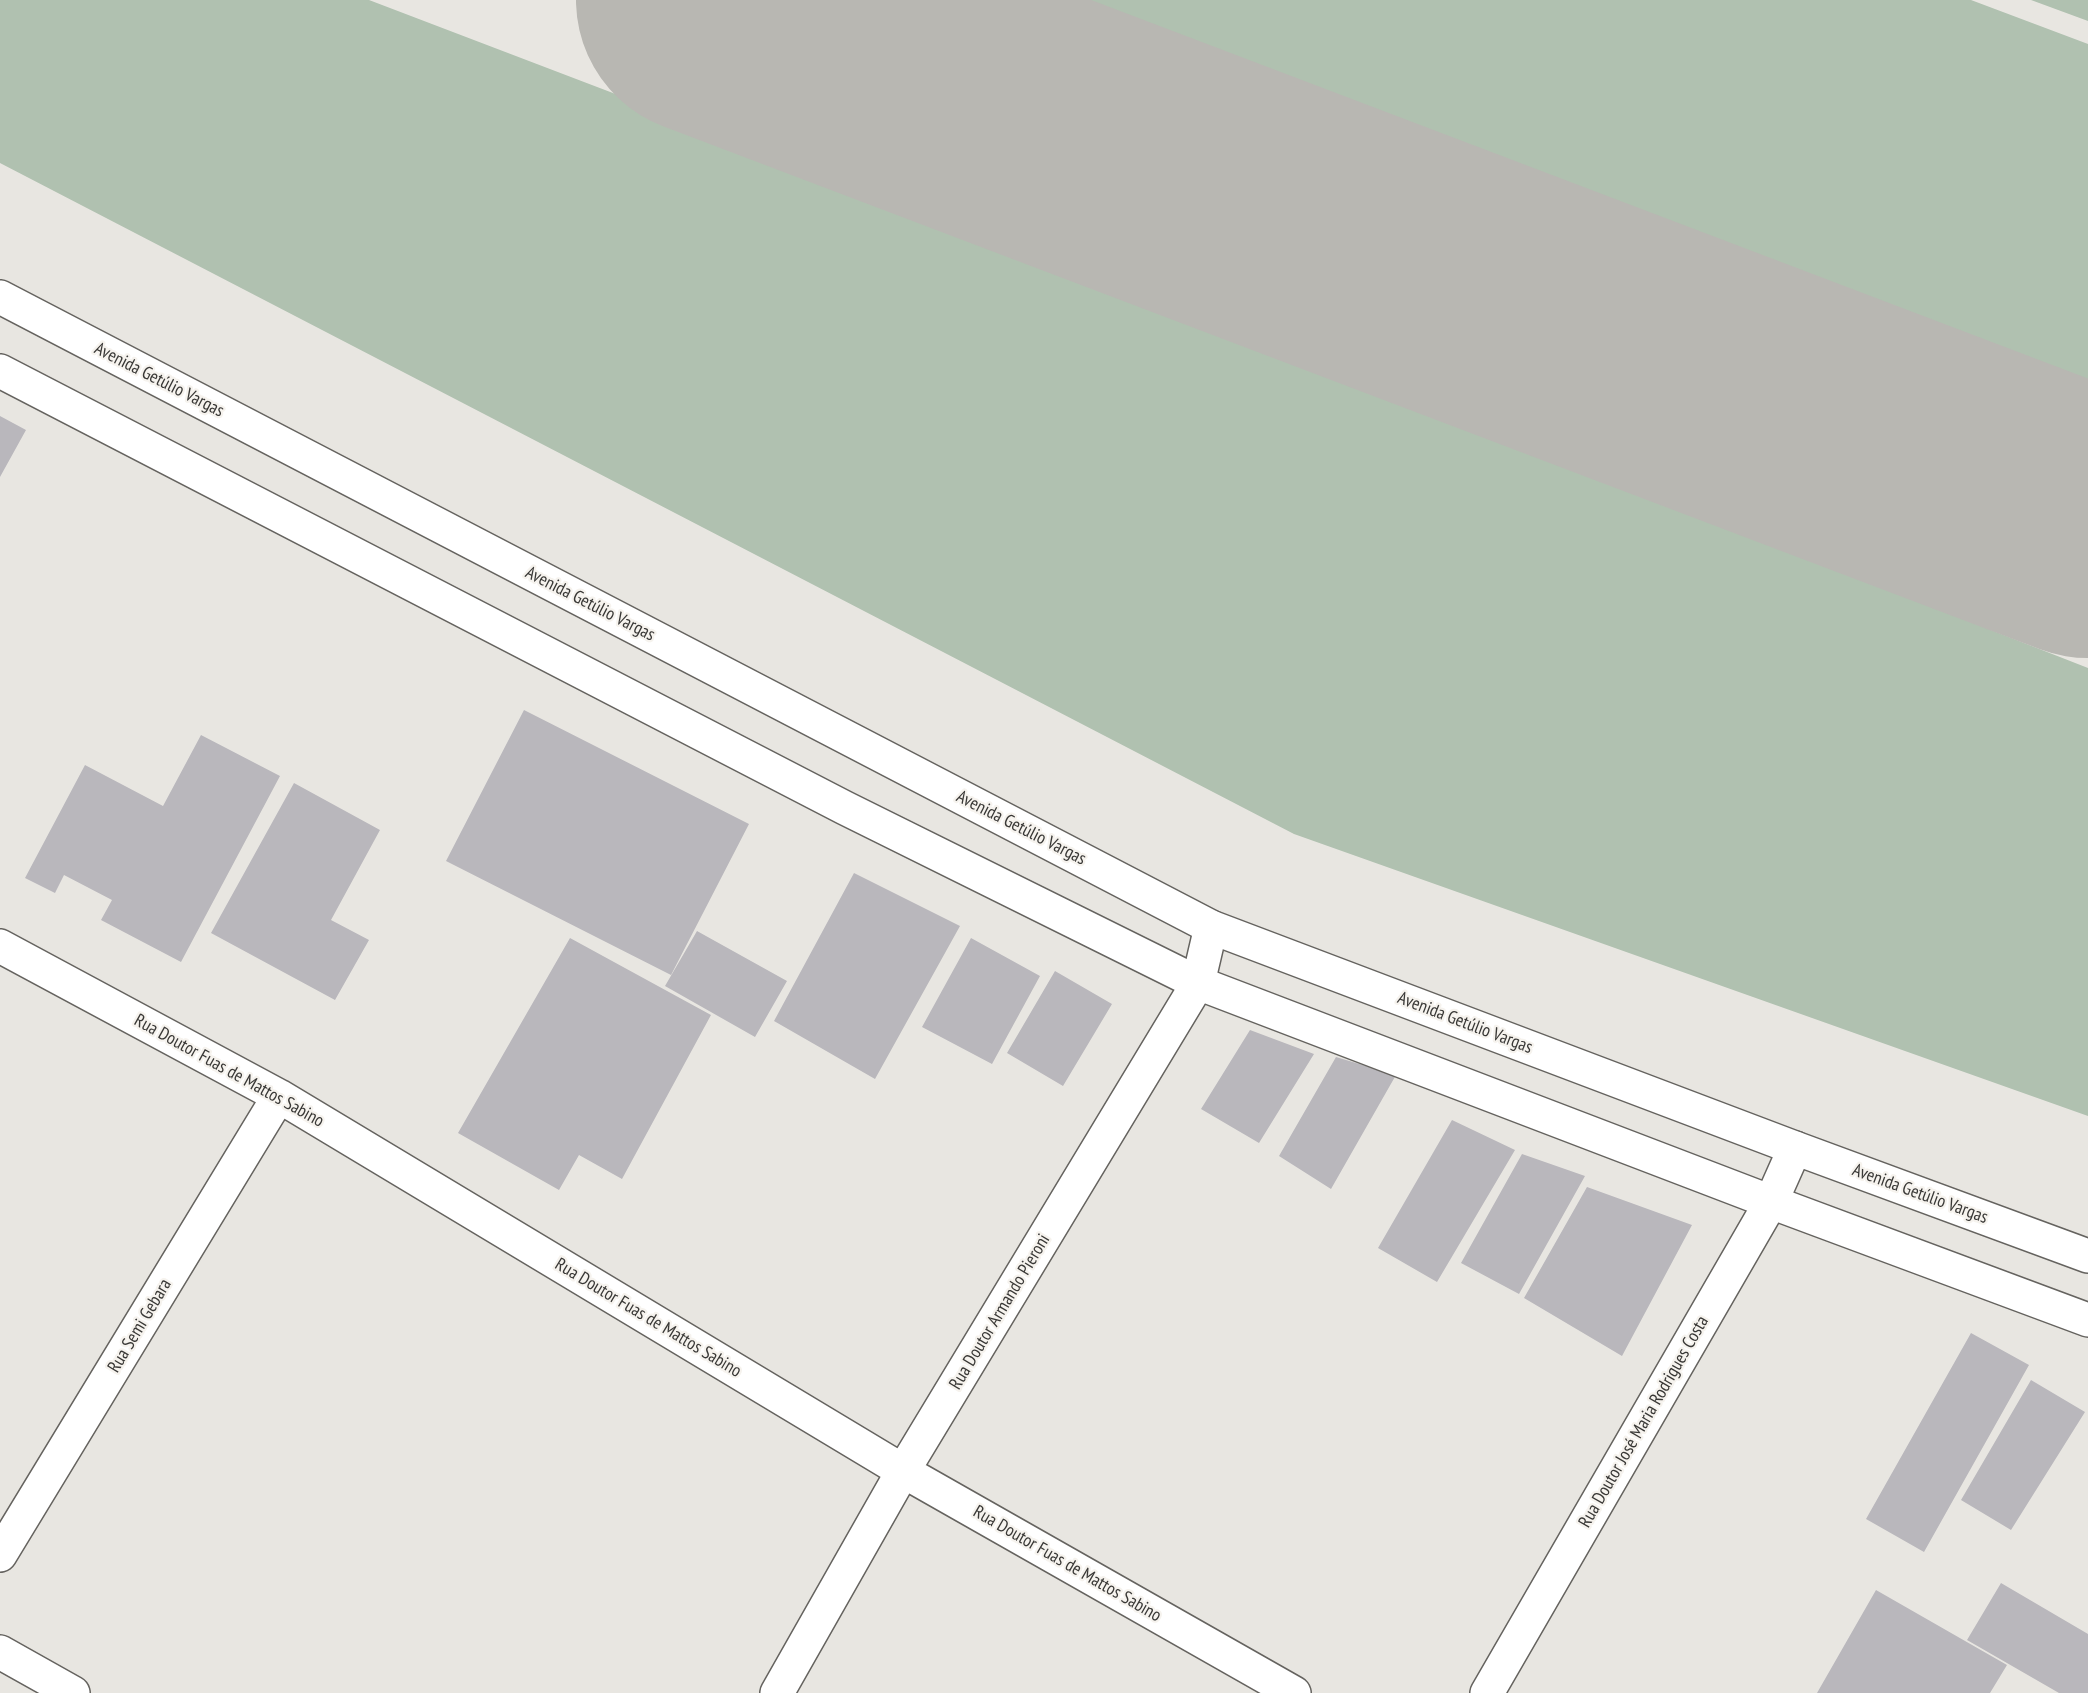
<!DOCTYPE html>
<meta charset="utf-8">
<style>
body{margin:0}
canvas{display:block;background:#e8e6e1}
</style>
<canvas width="2088" height="1693"></canvas>
<script>
const ctx = document.querySelector('canvas').getContext('2d');
ctx.lineJoin = 'round';
function paint(path, color) { ctx.fillStyle = color; ctx.fill(path, 'evenodd'); }
const shape = rows => new Path2D(rows.map(r => 'M' + r).join(''));
function stroke(path, color, width, dash) { ctx.strokeStyle = color; ctx.lineWidth = width; ctx.lineCap = dash ? 'butt' : 'round'; ctx.setLineDash(dash || []); ctx.stroke(path); }
function write(font, color, halo, rows, align = 'center') {
  ctx.font = font + ' "PT Sans Narrow",sans-serif'; ctx.lineWidth = 4.5; ctx.setLineDash([]); ctx.textBaseline = 'middle'; ctx.strokeStyle = halo; ctx.fillStyle = color; for (const [text, x, y, turn = 0] of rows) {
    ctx.save(); ctx.translate(x, y); ctx.rotate((+turn || 0) * Math.PI / 180); ctx.textAlign = isNaN(turn) ? turn : align; if (halo) ctx.strokeText(text, 0, 0); ctx.fillText(text, 0, 0); ctx.restore();
  }
}
const green = shape([
 [0,0,369,0,862,188,2088,668,2088,1116,1294,834,0,163],
 [1043,0,1971,0,2088,44,2088,400],
 [2031,0,2088,0,2088,21]
]);
const runway = shape([
 [711,0,2088,523]
]);
const building = shape([
 [0,416,26,430,0,477],
 [524,710,749,824,671,975,446,861],
 [201,735,280,776,181,962,101,920,112,900,64,875,55,893,25,878,85,765,163,806],
 [294,783,380,830,331,920,369,940,335,1000,211,933],
 [854,873,960,926,875,1079,774,1021],
 [697,931,787,981,755,1037,665,986],
 [570,938,711,1015,622,1179,579,1155,559,1190,458,1133],
 [971,938,1040,976,992,1064,922,1027],
 [1055,971,1112,1004,1063,1086,1007,1053],
 [1250,1030,1314,1054,1259,1143,1201,1109],
 [1336,1057,1396,1075,1331,1189,1279,1156],
 [1452,1120,1515,1150,1437,1282,1378,1248],
 [1522,1154,1585,1176,1519,1294,1461,1263],
 [1587,1187,1692,1225,1622,1356,1524,1298],
 [1971,1333,2029,1365,1924,1552,1866,1519],
 [2031,1380,2085,1412,2011,1530,1961,1500],
 [2001,1583,2088,1634,2088,1693,2059,1693,1967,1640],
 [1876,1590,2007,1665,1990,1693,1817,1693]
]);
const street = shape([
 [0,946,279,1096,903,1471,1294,1693],
 [0,1555,279,1096],
 [0,1652,73,1693],
 [777,1693,903,1471,1198,983,1211,927],
 [1487,1693,1771,1202,1795,1148]
]);
const secondary = shape([
 [0,297,1211,927,1795,1148,2088,1256],
 [0,371,845,808,1198,983,1771,1202,2088,1320]
]);
const streetNames = [
 ["Avenida Getúlio Vargas",159,380,27],
 ["Avenida Getúlio Vargas",590,604,27],
 ["Avenida Getúlio Vargas",1021,828,27],
 ["Avenida Getúlio Vargas",1465,1023,21],
 ["Rua Doutor Fuas de Mattos Sabino",229,1071,29],
 ["Avenida Getúlio Vargas",1920,1194,20],
 ["Rua Doutor Armando Pieroni",1000,1312,-59],
 ["Rua Doutor Fuas de Mattos Sabino",648,1318,31],
 ["Rua Semi Gebara",140,1326,-59],
 ["Rua Doutor José Maria Rodrigues Costa",1644,1422,-60],
 ["Rua Doutor Fuas de Mattos Sabino",1067,1564,30]
];
paint(green, '#b0c1b0');
stroke(runway, '#b8b7b2', 270);
paint(building, '#b9b7bc');
stroke(street, '#65635f', 36);
stroke(secondary, '#65635f', 36);
stroke(street, '#fff', 33);
stroke(secondary, '#fff', 33);
write('18px', '#393836', '#f6f3ee', streetNames);
</script>
